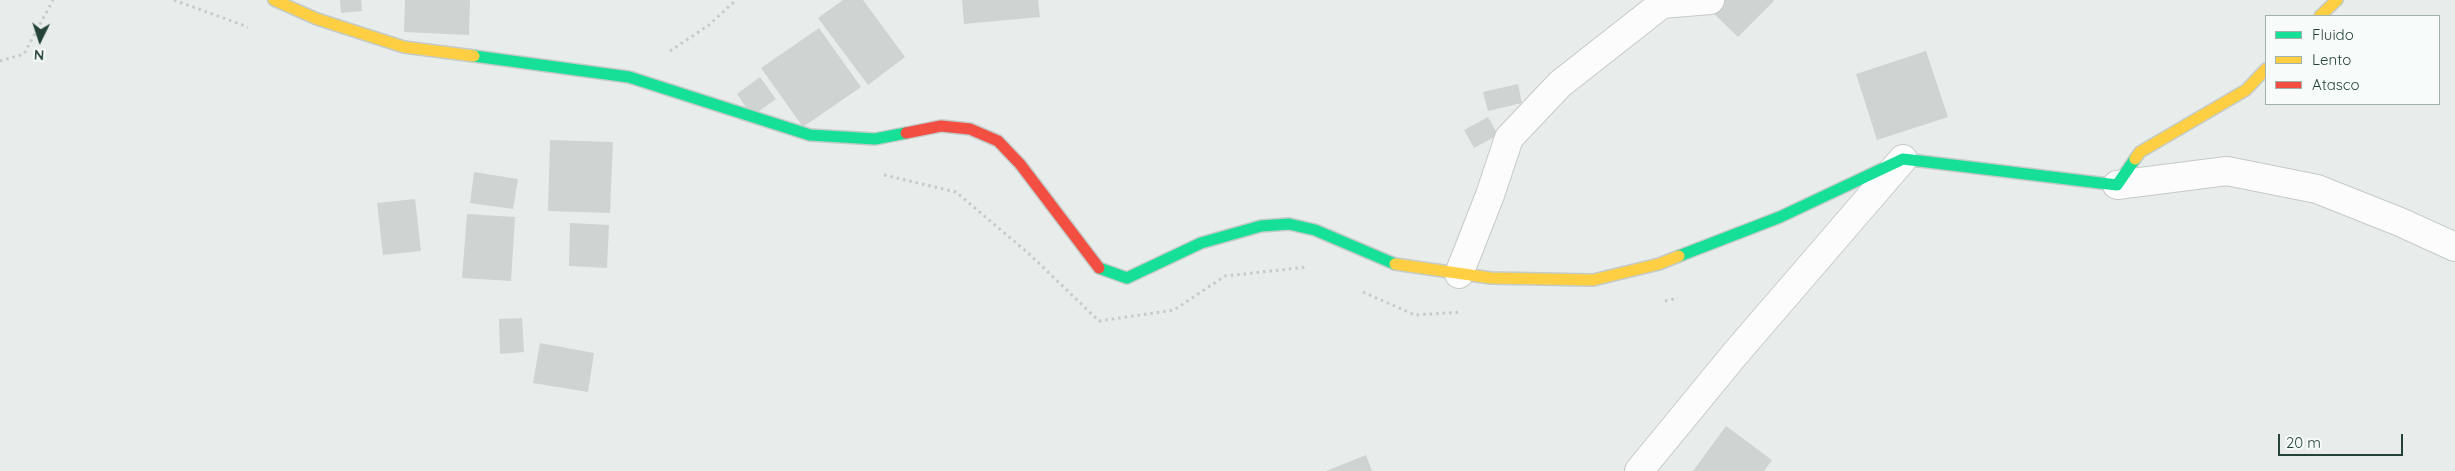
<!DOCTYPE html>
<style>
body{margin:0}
#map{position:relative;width:2455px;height:471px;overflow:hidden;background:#e8edeb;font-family:Quicksand,sans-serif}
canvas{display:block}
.legend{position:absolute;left:2265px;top:15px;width:175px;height:90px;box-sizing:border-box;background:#f7fbf9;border:1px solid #a3b1ad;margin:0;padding:6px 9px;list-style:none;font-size:15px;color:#24423a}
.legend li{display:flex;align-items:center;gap:10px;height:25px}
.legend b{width:25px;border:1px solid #a3b1ad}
.north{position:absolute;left:15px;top:15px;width:50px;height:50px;-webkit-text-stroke:4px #f7fbf9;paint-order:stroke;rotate:184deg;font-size:14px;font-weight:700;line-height:20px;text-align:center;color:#24423a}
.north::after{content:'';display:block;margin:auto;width:18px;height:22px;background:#24423a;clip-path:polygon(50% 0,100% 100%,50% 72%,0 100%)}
.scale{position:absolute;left:2278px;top:434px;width:125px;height:22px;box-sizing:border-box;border:2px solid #24423a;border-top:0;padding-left:6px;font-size:15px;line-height:18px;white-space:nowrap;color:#24423a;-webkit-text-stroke:4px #f7fbf9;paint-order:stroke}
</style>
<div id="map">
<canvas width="2455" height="471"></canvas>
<ul class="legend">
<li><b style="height:6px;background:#16e098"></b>Fluido</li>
<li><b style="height:6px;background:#ffcf43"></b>Lento</li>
<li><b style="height:6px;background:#f24e42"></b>Atasco</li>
</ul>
<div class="north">N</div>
<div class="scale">20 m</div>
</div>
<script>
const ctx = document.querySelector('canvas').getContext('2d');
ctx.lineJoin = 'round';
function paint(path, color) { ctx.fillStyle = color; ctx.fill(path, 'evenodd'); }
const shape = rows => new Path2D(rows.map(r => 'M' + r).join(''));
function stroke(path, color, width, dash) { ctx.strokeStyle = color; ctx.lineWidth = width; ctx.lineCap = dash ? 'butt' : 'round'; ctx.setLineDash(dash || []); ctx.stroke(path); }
const building = shape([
 [340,0,361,0,362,11,341,13],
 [405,0,470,0,469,35,404,32],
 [843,0,863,0,905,57,868,85,818,18],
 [962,0,1038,0,1040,17,964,24],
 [1716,0,1773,0,1774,1,1738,37,1708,8],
 [819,28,861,87,803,127,761,68],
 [1926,51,1948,117,1877,140,1856,74],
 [760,77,776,99,752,116,737,94],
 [1518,84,1522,103,1488,111,1483,92],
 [1488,117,1498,135,1474,148,1464,130],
 [550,140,613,142,610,213,548,211],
 [474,172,518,179,513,209,470,203],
 [415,199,421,251,383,255,377,203],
 [467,214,515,217,511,281,462,278],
 [570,223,609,225,607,268,569,266],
 [522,318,524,352,500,354,499,319],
 [540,343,594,353,588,392,533,383],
 [1726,426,1772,460,1764,471,1693,471],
 [1366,455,1372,471,1326,471]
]);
const path = shape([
 [174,0,248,27],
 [670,51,709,25,736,0],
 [0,61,24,54,53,0],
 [884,175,956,192,1028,253,1099,321,1174,310,1225,276,1307,267],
 [1363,292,1415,315,1462,312],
 [1665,301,1678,298]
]);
const street = shape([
 [2117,185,2227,171,2317,189,2400,222,2455,247],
 [1459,274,1490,195,1509,138,1560,84,1662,4,1710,0],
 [1639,471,1735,354,1903,159]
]);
const fast = shape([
 [474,56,629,77,810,135,875,139,906,133],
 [1679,256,1780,217,1903,159,2117,185,2135,159],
 [1099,268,1127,278,1201,243,1261,226,1289,224,1315,230,1395,264]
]);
const slow = shape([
 [274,0,317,19,404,47,474,56],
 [2320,16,2337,0],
 [2135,159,2140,152,2246,90,2266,69],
 [1395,264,1491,278,1593,280,1659,264,1679,256]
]);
const jam = shape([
 [906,133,941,126,970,129,998,141,1020,164,1099,268]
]);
paint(building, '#cfd4d2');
stroke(street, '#c5cac8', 30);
stroke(fast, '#c3cbc8', 14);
stroke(slow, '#c3cbc8', 14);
stroke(jam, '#c3cbc8', 14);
stroke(path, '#c3ccca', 3, [2.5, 4]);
stroke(street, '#fcfcfc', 28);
stroke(fast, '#16e098', 11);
stroke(slow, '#ffcf43', 11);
stroke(jam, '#f24e42', 11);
</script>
